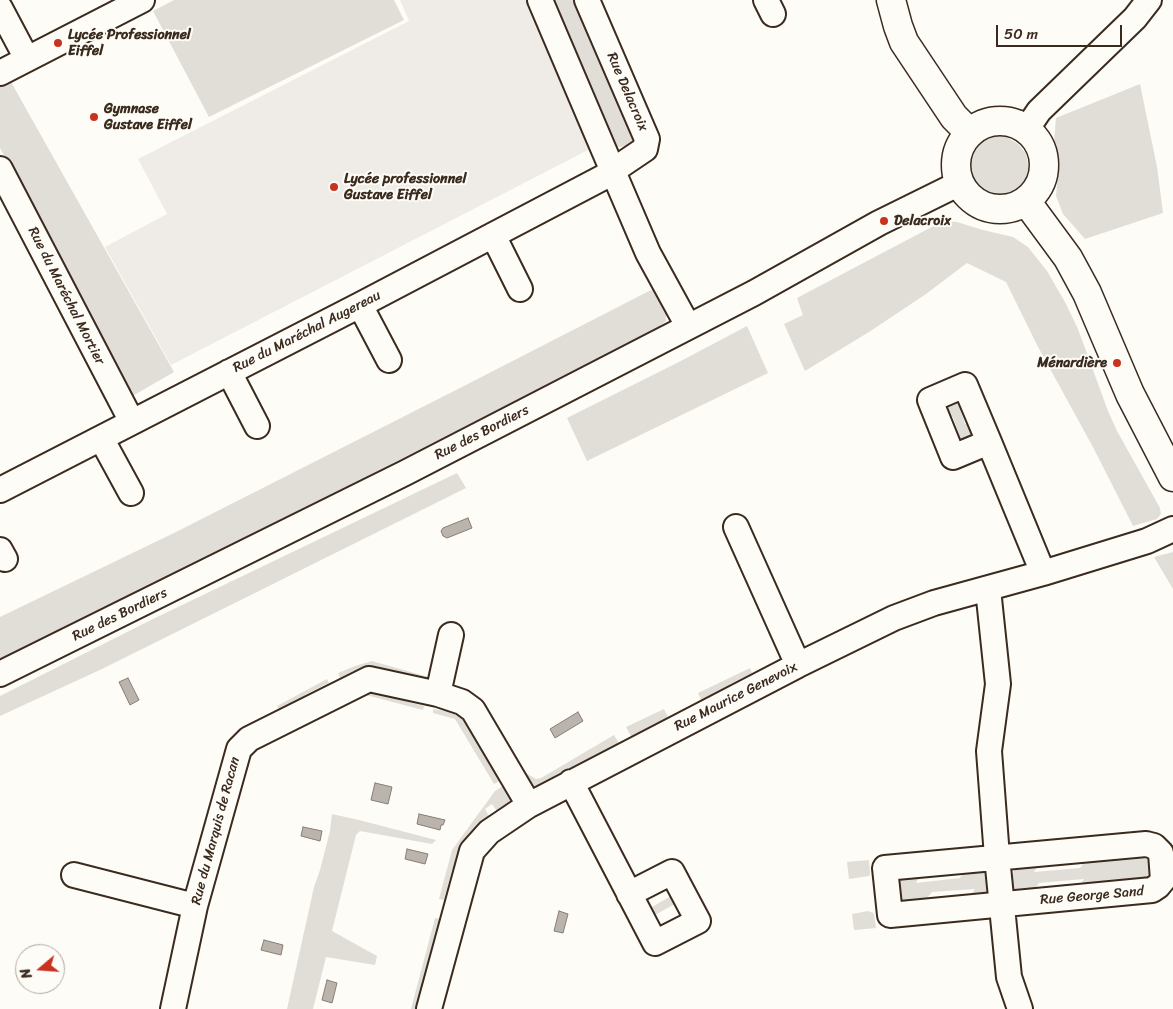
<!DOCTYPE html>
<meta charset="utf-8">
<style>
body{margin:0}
#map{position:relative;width:1173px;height:1009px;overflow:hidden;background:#fdfcf7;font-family:Sriracha,sans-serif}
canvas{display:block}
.north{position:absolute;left:15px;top:944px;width:50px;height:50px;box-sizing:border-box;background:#fdfcf7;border:1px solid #afa8a0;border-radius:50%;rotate:252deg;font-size:14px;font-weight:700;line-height:20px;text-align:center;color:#3b2a1e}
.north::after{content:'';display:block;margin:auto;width:18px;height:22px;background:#c8321e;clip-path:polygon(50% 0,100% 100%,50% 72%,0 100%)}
.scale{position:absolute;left:996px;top:25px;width:126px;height:22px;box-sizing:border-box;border:2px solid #3b2a1e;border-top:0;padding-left:6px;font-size:15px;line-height:18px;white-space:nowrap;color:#3b2a1e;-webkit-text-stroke:4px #fdfcf7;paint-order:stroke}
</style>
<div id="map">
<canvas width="1173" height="1009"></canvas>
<div class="north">N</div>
<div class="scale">50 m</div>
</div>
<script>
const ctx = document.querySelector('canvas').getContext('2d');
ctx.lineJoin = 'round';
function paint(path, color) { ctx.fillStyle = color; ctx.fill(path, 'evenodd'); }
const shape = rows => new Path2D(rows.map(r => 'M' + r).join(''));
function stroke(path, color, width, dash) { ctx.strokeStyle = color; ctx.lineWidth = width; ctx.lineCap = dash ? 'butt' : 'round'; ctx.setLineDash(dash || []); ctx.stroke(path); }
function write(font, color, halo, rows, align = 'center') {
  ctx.font = font + ' Sriracha,sans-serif'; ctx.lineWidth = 4; ctx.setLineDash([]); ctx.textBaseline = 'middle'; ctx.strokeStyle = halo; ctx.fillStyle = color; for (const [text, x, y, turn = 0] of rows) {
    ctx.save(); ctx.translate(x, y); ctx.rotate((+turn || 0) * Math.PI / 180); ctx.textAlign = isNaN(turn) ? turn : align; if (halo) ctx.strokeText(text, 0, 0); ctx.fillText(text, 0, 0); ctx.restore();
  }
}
const built = shape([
 [400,0,528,0,590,149,171,365,105,247,167,214,138,159,409,21]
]);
const green = shape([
 [174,0,394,0,404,20,209,117,153,11],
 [553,0,578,0,635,137,629,146,617,147,611,140],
 [11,82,174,372,129,398,0,148,0,87],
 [1140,84,1157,167,1163,213,1085,239,1063,214,1056,196,1059,163,1054,142,1056,118],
 [994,136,1005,136,1018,144,1026,154,1029,169,1025,180,1014,192,997,197,981,192,971,179,969,163,973,149,986,138],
 [943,221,957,222,983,230,1013,237,1028,247,1047,271,1065,302,1078,329,1108,411,1117,431,1160,508,1161,514,1157,519,1133,526,1094,449,1037,345,1006,282,967,263,926,294,869,332,805,371,784,324,803,315,797,298],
 [653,289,666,314,666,321,656,329,168,578,0,659,0,617,176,532,458,389],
 [747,326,768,373,587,461,567,418,677,363],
 [958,397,972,408,960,409,965,424,979,424,983,433,963,442,956,441,947,433,958,432,953,417,941,417,940,409],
 [457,473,466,488,102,669,0,716,0,696,153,619],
 [1173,552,1173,589,1154,557],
 [372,661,432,678,430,680,353,671,340,678,338,673,355,666],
 [750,668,752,673,730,684,729,694,702,702,698,693],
 [327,679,329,683,305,695,301,704,280,712,277,706],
 [367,686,392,692,397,699,424,706,423,710,366,695,358,699,354,693],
 [454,708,464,712,505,778,494,784,455,719,433,713,433,709,445,711],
 [664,709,668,717,668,723,632,738,626,727],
 [614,735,618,742,618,746,545,785,534,788,530,787,521,777,526,773,536,779,541,778],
 [508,783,511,790,512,800,510,807,500,816,492,804,485,809,492,822,461,863,452,870,444,900,439,899,452,850,495,791],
 [332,814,359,820,436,840,432,844,360,831,356,835,332,931,377,956,375,965,326,957,313,1009,287,1009,314,887,320,870,330,831],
 [1090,853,1145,853,1149,858,1153,869,1150,880,1077,890,1084,879,1039,883,1029,897,1020,895,1014,890,1012,884,1012,878,1014,870,1018,866,1041,861,1034,872,1080,868],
 [869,860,870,874,869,876,849,879,847,862],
 [924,867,916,883,960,878,968,867,980,869,984,872,987,877,989,885,988,892,984,897,965,904,975,889,932,892,918,909,898,901,897,879],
 [671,896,682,900,655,915,661,928,660,929,645,911],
 [868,911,873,913,874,914,876,928,854,930,852,914],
 [435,918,440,919,432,948,437,956,426,995,420,997,416,1009,411,1009]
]);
const water = shape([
 [468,518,472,528,447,538,443,536,441,531,443,528,468,518],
 [128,678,139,700,130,705,119,682,128,678],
 [578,712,583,721,555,738,550,729,578,712],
 [375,783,392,787,388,804,371,800,375,783],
 [419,814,445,820,443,825,441,825,440,830,417,824,419,814],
 [303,827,322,831,320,841,301,836,303,827],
 [407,849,428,854,425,864,405,859,407,849],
 [559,911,568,914,563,933,554,931,559,911],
 [264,940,283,945,281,955,261,950,264,940],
 [327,980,337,983,332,1003,322,1000,327,980]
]);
const minor = shape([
 [540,0,603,148,648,253,688,326],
 [766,0,773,14],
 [0,8,27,59],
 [0,73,142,0],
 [1026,130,1039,111,1135,18,1149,0],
 [0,169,132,422],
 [493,235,520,289],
 [360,305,389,360],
 [229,372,257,426],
 [101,438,131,493],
 [989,442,953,457,930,400,965,385,989,442,1043,573],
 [0,490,360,305,602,178,645,149,647,139,587,0],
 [736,527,798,665],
 [0,550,5,559],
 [988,589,998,684,989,751,997,857,1009,977,1020,1009],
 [0,674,405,473,754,293,879,223,960,183],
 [438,694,451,635],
 [571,782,655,943,698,921,672,872,629,894],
 [1146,844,1154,846,1161,853,1163,880,1158,886,1152,890,890,915,885,868,1146,844],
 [74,875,195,906],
 [173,1009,195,906,239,749,249,739,369,679,438,694,462,702,473,710,529,805],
 [429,1009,472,851,489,832,529,805,798,665,894,618,934,603,1043,573,1147,541,1173,529]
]);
const major = shape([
 [891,0,898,26,904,42,954,117,970,133],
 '956 165a44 44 0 1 1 88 0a44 44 0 1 1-88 0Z',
 [1026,201,1068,258,1087,293,1130,394,1173,477]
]);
const markers = [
 [58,43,5,"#c8321e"],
 [94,117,5,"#c8321e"],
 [334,187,5,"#c8321e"],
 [884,221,5,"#c8321e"],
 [1117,363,5,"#c8321e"]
];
const poiNames = [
 ["Lycée Professionnel",68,35],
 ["Eiffel",68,51],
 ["Gymnase",104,109],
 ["Gustave Eiffel",104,125],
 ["Lycée professionnel",344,179],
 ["Gustave Eiffel",344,195],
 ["Delacroix",894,221],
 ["Ménardière",1107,363,"right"]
];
const streetNames = [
 ["Rue Delacroix",627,92,67],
 ["Rue du Maréchal Mortier",66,296,63],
 ["Rue du Maréchal Augereau",307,332,-27],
 ["Rue des Bordiers",482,433,-27],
 ["Rue des Bordiers",120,615,-26],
 ["Rue Maurice Genevoix",736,697,-27],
 ["Rue du Marquis de Racan",216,831,-75],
 ["Rue George Sand",1092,896,-5]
];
paint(built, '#efece7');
paint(green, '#e1ded7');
paint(water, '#bbb4ad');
stroke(water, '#887d74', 1);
stroke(minor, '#3b2a1e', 28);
stroke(major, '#3b2a1e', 31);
stroke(minor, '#fdfcf7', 24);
stroke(major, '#fdfcf7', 28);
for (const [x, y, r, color] of markers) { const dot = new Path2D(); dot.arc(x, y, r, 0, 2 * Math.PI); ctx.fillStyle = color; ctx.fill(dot); stroke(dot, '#fdfcf7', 2); }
write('bold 14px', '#3b2a1e', '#fdfcf7', poiNames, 'left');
write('14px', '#3b2a1e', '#fdfcf7', streetNames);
</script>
